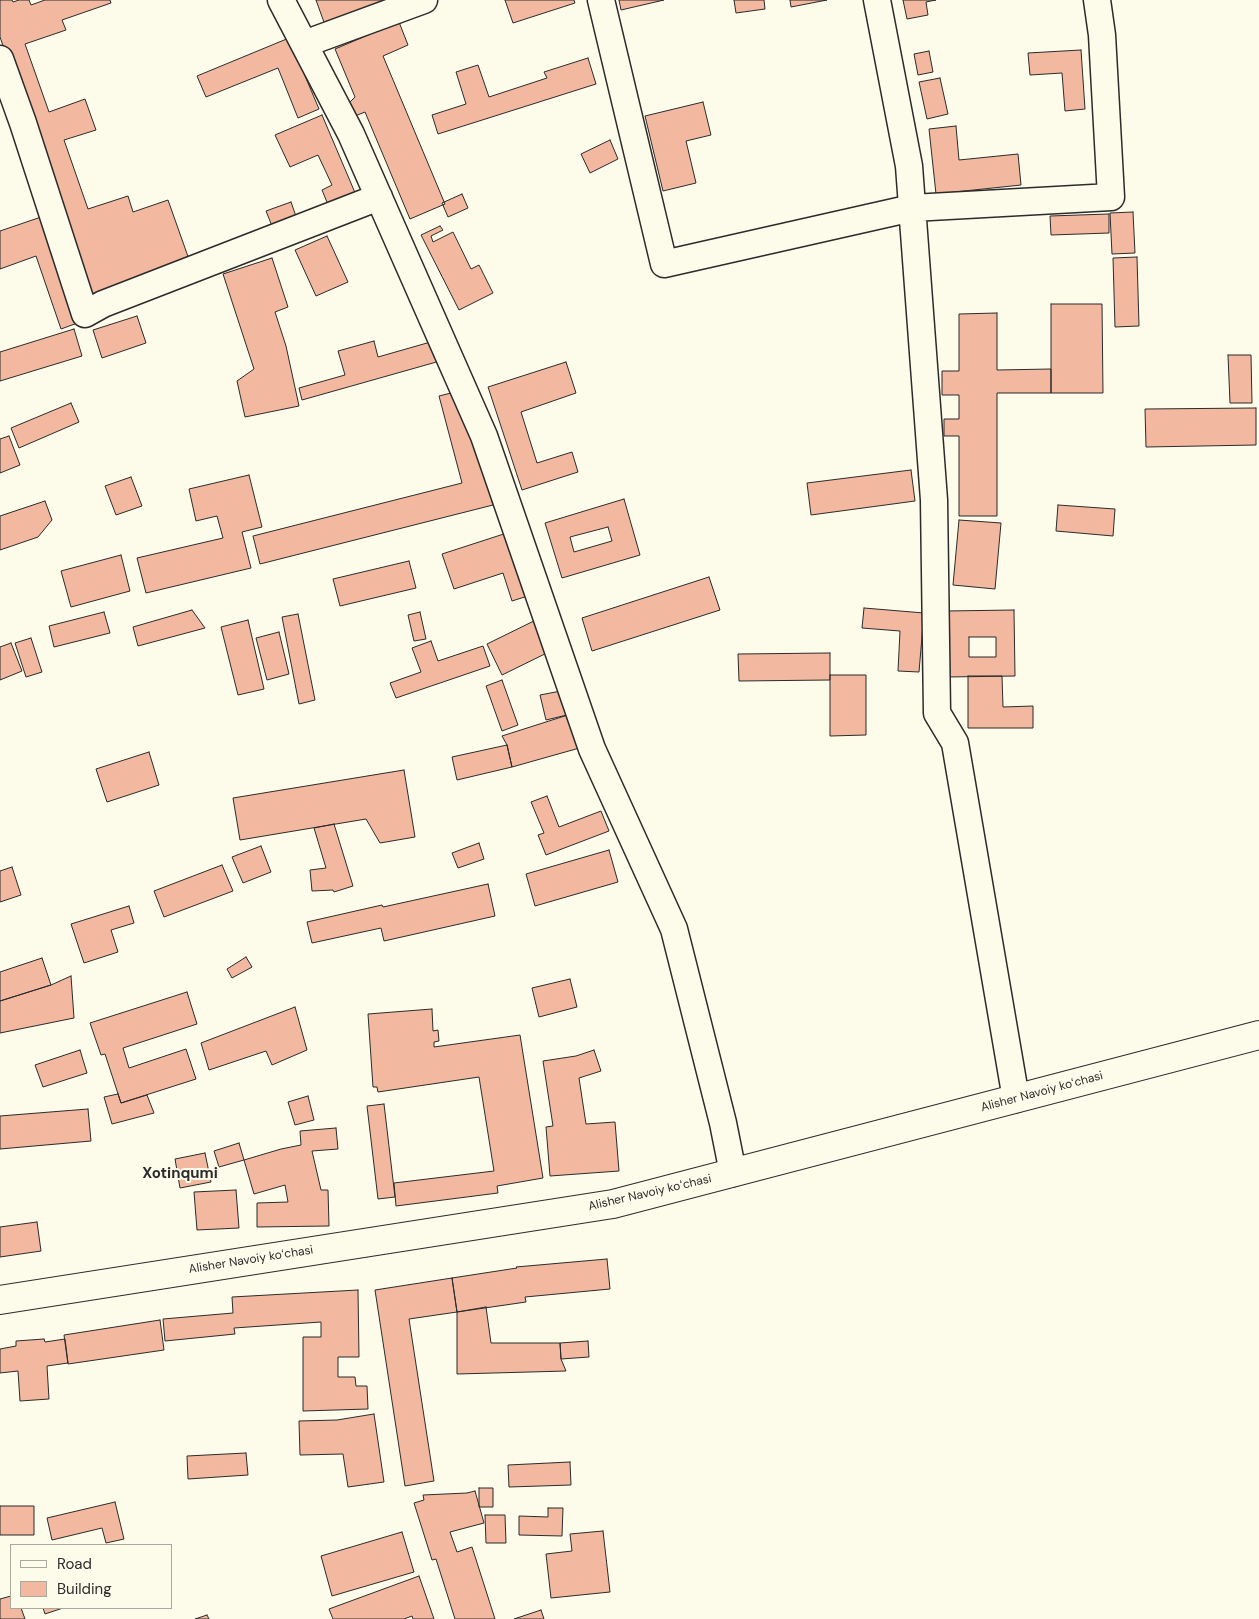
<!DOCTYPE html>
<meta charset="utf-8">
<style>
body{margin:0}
#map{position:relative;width:1259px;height:1619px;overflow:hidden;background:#fdfbea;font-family:"DM Sans",sans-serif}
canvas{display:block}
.legend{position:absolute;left:10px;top:1544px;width:162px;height:65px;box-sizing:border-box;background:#fdfbea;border:1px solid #a9a89e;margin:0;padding:6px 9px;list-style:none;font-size:15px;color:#2b2b2b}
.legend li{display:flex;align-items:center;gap:10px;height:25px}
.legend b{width:25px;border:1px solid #a9a89e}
</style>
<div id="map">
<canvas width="1259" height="1619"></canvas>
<ul class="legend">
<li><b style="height:6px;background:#fdfbea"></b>Road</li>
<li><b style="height:14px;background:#f2b8a0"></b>Building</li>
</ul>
</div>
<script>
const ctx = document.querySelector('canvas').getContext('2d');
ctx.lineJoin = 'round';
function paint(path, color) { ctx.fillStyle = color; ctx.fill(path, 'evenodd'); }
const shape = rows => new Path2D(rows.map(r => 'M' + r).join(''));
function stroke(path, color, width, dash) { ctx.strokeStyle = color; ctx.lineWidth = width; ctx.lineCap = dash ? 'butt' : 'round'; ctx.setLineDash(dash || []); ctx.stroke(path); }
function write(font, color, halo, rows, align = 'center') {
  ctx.font = font + ' "DM Sans",sans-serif'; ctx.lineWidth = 4; ctx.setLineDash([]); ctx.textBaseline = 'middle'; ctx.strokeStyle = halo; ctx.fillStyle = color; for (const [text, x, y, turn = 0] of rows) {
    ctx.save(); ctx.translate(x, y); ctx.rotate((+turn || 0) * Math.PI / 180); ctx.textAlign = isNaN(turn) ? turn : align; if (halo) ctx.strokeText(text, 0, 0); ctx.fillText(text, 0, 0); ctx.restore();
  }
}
const building = shape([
 [0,0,12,0,13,2,19,0,29,0,31,5,45,0,110,0,111,3,62,20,66,30,25,44,49,112,85,99,96,130,64,140,88,209,128,196,133,212,168,200,191,265,92,300,0,37,0,0],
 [316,0,389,0,325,25,316,0],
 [505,0,574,0,575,3,513,23,505,0],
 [619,0,664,0,621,10,619,0],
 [734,0,764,0,765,9,736,13,734,0],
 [790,0,827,0,791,7,790,0],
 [903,0,936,0,926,2,928,15,907,19,903,0],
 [399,22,408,45,383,56,445,204,410,219,365,112,355,116,349,103,355,97,335,49,399,22],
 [289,38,319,109,298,118,278,68,206,97,197,76,289,38],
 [1081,50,1085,109,1065,111,1062,73,1030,75,1028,53,1081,50],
 [929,51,933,72,918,75,914,54,929,51],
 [588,58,596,84,438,134,432,115,466,104,456,72,478,65,489,97,547,78,544,72,588,58],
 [940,78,948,114,927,119,919,82,940,78],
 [703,102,711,135,686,141,696,183,663,191,645,116,703,102],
 [322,115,356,195,329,207,322,190,332,185,318,155,290,167,275,135,322,115],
 [956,126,959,160,1018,154,1021,185,936,194,929,129,956,126],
 [610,140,618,159,590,173,581,154,610,140],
 [462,194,468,208,448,217,442,203,462,194],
 [291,202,298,222,274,231,266,211,291,202],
 [1133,212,1135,253,1112,254,1110,213,1133,212],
 [1109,214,1109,233,1051,235,1050,216,1109,214],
 [47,215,83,321,61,329,36,256,0,269,0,231,47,215],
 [440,226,443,230,431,236,433,242,453,232,471,269,479,265,493,293,459,310,421,235,440,226],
 [327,236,348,282,316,296,295,250,327,236],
 [1137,257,1139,326,1115,327,1113,258,1137,257],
 [272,258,288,307,275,312,286,346,299,406,245,417,237,381,254,369,223,274,272,258],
 [1051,304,1102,304,1103,393,1051,393,1051,304],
 [997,313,997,370,1051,369,1051,393,997,393,997,516,959,516,959,436,944,436,944,419,959,419,959,395,942,395,942,371,959,371,959,314,997,313],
 [137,316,146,343,102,358,93,330,137,316],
 [74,329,82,356,0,381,0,352,74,329],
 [374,341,378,357,434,341,440,361,302,400,299,388,345,375,338,351,374,341],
 [1228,355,1251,355,1252,403,1230,403,1228,355],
 [566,362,576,393,521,412,537,463,572,452,578,472,522,490,488,387,566,362],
 [463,390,493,505,260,564,253,536,462,483,439,396,463,390],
 [71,403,79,422,19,448,11,428,71,403],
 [1256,408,1256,445,1146,447,1145,409,1256,408],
 [9,436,20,465,0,473,0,439,9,436],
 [911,470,915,501,811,515,807,483,911,470],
 [249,475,262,527,242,532,251,568,146,593,137,558,223,538,217,516,196,521,189,489,249,475],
 [131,477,142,506,116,515,105,486,131,477],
 [624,499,640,555,562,578,545,523,624,499],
 [608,527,612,541,574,552,570,537,608,527],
 [45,501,52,520,38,537,0,550,0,516,45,501],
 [1058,505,1115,509,1113,536,1056,531,1058,505],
 [959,520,1001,523,995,589,953,585,959,520],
 [513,531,534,594,512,601,503,573,454,589,442,554,513,531],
 [121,555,130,591,71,607,61,571,121,555],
 [409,561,416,588,340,606,333,579,409,561],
 [709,577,720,610,592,651,582,618,709,577],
 [864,608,924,613,919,672,898,671,900,631,862,628,864,608],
 [192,610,205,628,138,646,133,627,192,610],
 [1014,610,1015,676,946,677,946,611,1014,610],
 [969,637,996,637,996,657,969,657,969,637],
 [104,612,110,633,54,647,49,626,104,612],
 [420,612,426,639,414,641,408,615,420,612],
 [298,614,315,700,299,704,282,617,298,614],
 [540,618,555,649,502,675,487,644,540,618],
 [248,620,264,689,238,695,221,627,248,620],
 [279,632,289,674,267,680,256,638,279,632],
 [31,638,42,672,26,677,15,643,31,638],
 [431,641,438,661,483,646,490,666,396,698,390,683,421,672,412,648,431,641],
 [11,643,22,671,0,680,0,647,11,643],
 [830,653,830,680,739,681,738,654,830,653],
 [830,675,866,675,866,735,830,736,830,675],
 [968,676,1002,676,1003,707,1033,706,1033,728,968,728,968,676],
 [502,680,518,725,502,731,486,686,502,680],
 [566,690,571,714,546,720,540,695,566,690],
 [571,714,583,747,512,767,507,745,502,736,571,714],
 [507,745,512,767,457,780,452,757,507,745],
 [149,752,159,785,107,802,96,769,149,752],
 [404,770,415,837,380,843,366,819,240,840,233,798,404,770],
 [547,796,559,827,601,811,609,831,546,855,538,835,544,833,531,802,547,796],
 [334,824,353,886,334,892,333,890,312,891,310,870,326,868,314,828,334,824],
 [479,843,484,859,458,868,452,853,479,843],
 [261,846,271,872,243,883,232,857,261,846],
 [609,850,618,882,535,906,526,874,609,850],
 [222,865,233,891,164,917,154,891,222,865],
 [12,867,21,895,0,902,0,871,12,867],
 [488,884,495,916,384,941,381,928,312,943,307,922,382,905,383,907,488,884],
 [129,906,134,923,111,930,118,952,84,963,71,924,129,906],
 [246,957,252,967,232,978,227,969,246,957],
 [42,958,51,985,0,1001,0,972,42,958],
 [71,976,74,1018,0,1033,0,1001,51,985,71,976],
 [570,979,577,1007,539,1017,532,988,570,979],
 [187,992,197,1024,123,1048,129,1068,186,1049,196,1079,121,1103,105,1054,101,1055,90,1023,187,992],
 [295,1007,307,1050,272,1065,266,1051,209,1070,201,1043,295,1007],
 [432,1009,433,1031,438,1030,439,1041,434,1042,434,1047,520,1035,543,1178,497,1186,498,1193,396,1206,394,1183,494,1171,479,1077,378,1092,377,1087,373,1087,368,1014,432,1009],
 [80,1050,87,1073,43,1087,35,1065,80,1050],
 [594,1050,601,1071,579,1078,586,1124,615,1122,619,1171,550,1176,546,1127,553,1126,543,1061,576,1056,594,1050],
 [118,1094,121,1103,147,1095,154,1113,112,1124,104,1097,118,1094],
 [308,1096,314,1120,295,1125,288,1102,308,1096],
 [384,1104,395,1197,378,1199,367,1106,384,1104],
 [88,1109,91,1141,0,1149,0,1116,88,1109],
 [336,1128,338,1149,312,1151,321,1190,328,1190,329,1226,257,1227,257,1203,288,1202,285,1185,254,1194,244,1160,281,1149,301,1145,300,1131,336,1128],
 [239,1143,244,1160,219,1167,214,1151,239,1143],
 [205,1153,211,1182,180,1188,175,1159,205,1153],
 [236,1190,239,1228,197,1230,194,1192,236,1190],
 [37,1222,41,1251,0,1257,0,1227,37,1222],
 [607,1259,610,1289,525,1297,526,1302,457,1312,452,1278,517,1268,516,1267,607,1259],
 [452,1278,457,1312,409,1319,434,1481,405,1486,375,1290,452,1278],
 [358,1290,359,1357,338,1357,338,1377,355,1377,356,1386,367,1386,368,1409,303,1411,303,1337,321,1337,321,1322,234,1328,235,1334,165,1341,163,1319,233,1313,232,1297,358,1290],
 [486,1307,491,1343,560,1343,561,1359,566,1371,457,1374,457,1312,486,1307],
 [160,1320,164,1350,68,1364,64,1335,160,1320],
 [44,1339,45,1342,65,1339,68,1363,47,1366,49,1399,20,1401,18,1371,0,1373,0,1349,16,1346,16,1341,44,1339],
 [588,1341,589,1357,561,1359,560,1343,588,1341],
 [374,1414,384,1482,348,1487,343,1454,300,1455,299,1421,337,1420,374,1414],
 [246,1453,248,1475,188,1479,187,1456,246,1453],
 [570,1462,571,1485,509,1487,508,1465,570,1462],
 [479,1488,493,1488,493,1507,479,1507,479,1488],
 [475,1491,484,1523,450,1532,457,1552,472,1547,495,1619,455,1619,436,1559,432,1560,414,1503,424,1500,423,1495,467,1493,475,1491],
 [115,1502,124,1539,106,1543,102,1528,52,1540,47,1518,115,1502],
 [0,1506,34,1506,34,1535,0,1535,0,1506],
 [548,1508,563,1508,562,1536,519,1535,519,1516,548,1517,548,1508],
 [485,1515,505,1515,506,1543,486,1543,485,1515],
 [603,1531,610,1592,551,1598,546,1554,572,1551,570,1534,603,1531],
 [402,1532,414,1572,332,1596,321,1556,402,1532],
 [419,1576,434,1619,413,1619,412,1616,404,1619,333,1619,329,1609,419,1576],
 [11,1596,11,1608,21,1608,25,1619,0,1619,0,1599,11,1596],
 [43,1608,63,1608,45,1614,43,1608],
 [541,1610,544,1619,514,1619,541,1610],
 [207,1615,209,1619,195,1619,207,1615]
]);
const minor = shape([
 [281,0,351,134,484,436,592,749,674,929,723,1123,733,1173],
 [601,0,664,264,912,208,1111,197,1102,35,1097,0],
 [877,0,909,166,934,500,937,713,955,743,1016,1099],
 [304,44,424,0],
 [0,59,23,123,85,314,103,304,379,197]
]);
const major = shape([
 [0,1300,613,1204,1259,1035]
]);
const streetNames = [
 ["Alisher Navoiy koʻchasi",1042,1092,-15],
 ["Alisher Navoiy koʻchasi",650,1193,-13],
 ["Alisher Navoiy koʻchasi",251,1260,-9]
];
const quarterNames = [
 ["Xotinqumi",180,1174]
];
paint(building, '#f2b8a0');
stroke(building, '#2b2b2b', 1);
stroke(minor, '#2b2b2b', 29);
stroke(major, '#2b2b2b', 30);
stroke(minor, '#fdfbea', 26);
stroke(major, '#fdfbea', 28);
write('12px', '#2b2b2b', '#fdfbea', streetNames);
write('bold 15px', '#2b2b2b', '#fdfbea', quarterNames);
</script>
